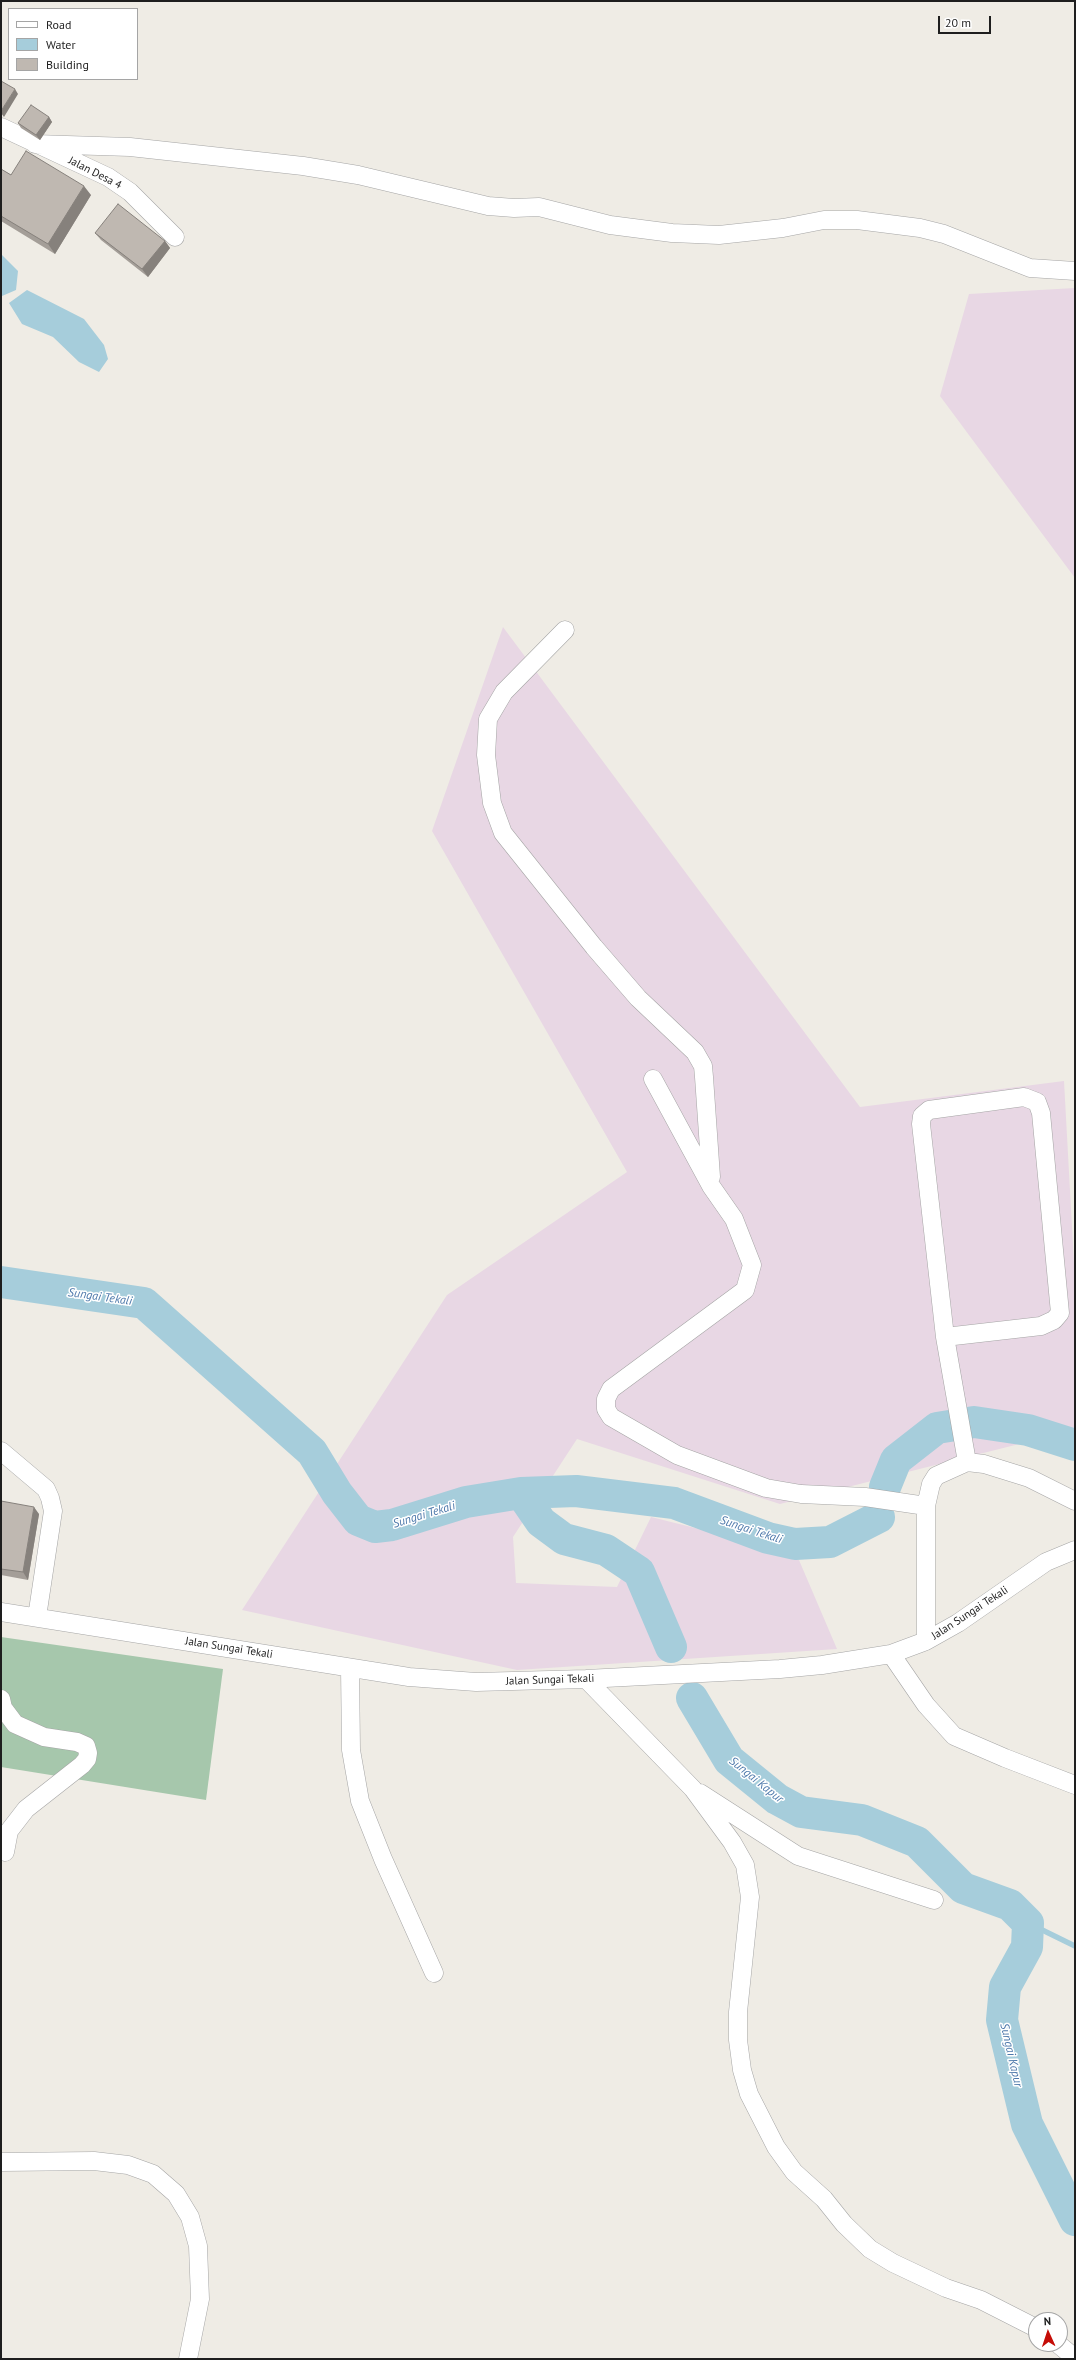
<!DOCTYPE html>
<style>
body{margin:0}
#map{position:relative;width:1076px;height:2360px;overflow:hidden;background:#efece5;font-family:"PT Sans",sans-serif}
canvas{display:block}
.frame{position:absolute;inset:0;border:2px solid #1e1e1e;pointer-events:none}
.legend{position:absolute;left:8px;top:8px;width:130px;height:72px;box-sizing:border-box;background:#fff;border:1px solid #a5a5a5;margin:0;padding:5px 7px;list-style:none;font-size:12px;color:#1e1e1e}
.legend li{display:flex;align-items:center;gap:8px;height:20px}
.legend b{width:20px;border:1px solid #a5a5a5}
.north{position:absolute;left:1028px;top:2312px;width:40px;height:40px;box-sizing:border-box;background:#fff;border:1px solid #a5a5a5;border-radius:50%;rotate:357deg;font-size:11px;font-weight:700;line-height:16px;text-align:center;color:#1e1e1e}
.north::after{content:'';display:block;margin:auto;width:14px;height:18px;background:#c50d07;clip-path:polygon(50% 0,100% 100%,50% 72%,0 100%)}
.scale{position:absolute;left:938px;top:16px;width:53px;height:18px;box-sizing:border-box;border:2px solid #1e1e1e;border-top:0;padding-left:5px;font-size:12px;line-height:14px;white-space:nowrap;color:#1e1e1e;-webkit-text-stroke:3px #fff;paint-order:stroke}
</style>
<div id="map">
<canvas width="1076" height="2360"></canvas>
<div class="frame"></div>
<ul class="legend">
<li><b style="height:5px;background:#fff"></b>Road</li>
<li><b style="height:11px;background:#a6cddb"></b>Water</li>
<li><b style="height:11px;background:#bfb8b1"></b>Building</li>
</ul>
<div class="north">N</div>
<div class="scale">20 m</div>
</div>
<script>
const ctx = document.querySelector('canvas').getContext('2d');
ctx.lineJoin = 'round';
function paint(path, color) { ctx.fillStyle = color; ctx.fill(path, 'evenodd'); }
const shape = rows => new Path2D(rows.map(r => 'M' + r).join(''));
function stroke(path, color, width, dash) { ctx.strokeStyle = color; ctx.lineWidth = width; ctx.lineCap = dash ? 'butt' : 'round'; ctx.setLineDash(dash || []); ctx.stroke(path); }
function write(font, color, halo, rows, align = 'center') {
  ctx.font = font + ' "PT Sans",sans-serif'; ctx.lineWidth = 3; ctx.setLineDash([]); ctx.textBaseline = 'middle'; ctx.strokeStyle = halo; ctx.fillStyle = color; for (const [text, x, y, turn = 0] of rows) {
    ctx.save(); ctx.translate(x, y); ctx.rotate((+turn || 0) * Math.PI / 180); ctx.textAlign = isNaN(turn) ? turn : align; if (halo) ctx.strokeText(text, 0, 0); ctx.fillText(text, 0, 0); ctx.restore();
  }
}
const industrial = shape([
 [1075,288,1075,578,940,396,969,294],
 [503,627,860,1107,1064,1081,1075,1282,1075,1430,780,1504,577,1439,513,1537,516,1583,617,1587,651,1517,796,1553,837,1649,517,1670,242,1610,447,1295,627,1172,432,831]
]);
const cemetery = shape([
 [1,1637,223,1669,206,1800,1,1767]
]);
const water = shape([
 [1,254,18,271,16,290,2,296],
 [27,290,84,319,104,345,108,359,99,372,79,362,53,337,22,324,9,303]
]);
const stream = shape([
 [1028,1923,1075,1946]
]);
const river = shape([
 [1,1282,144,1303,312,1452,337,1493,358,1520,375,1527,392,1525,466,1502,521,1493,576,1491,674,1503,768,1538,795,1544,830,1542,879,1517],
 [885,1487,896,1460,937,1428,974,1422,1028,1430,1075,1445],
 [521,1493,541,1522,564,1539,606,1550,639,1572,671,1647],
 [692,1698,729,1760,777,1799,801,1812,862,1820,917,1842,963,1888,1010,1905,1028,1923,1027,1947,1005,1987,1002,2020,1027,2124,1075,2220]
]);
const minor = shape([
 [1,127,108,177,130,192,175,237],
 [35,144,130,147,303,166,358,175,488,206,514,208,539,207,610,225,672,233,719,235,783,228,824,220,857,220,920,228,944,234,1030,268,1075,271],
 [565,630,504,692,488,719,486,755,492,803,503,833,594,947,638,998,695,1052,703,1066,704,1077,711,1177],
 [653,1079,711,1186,734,1219,752,1265,745,1290,611,1389,606,1399,606,1409,611,1417,677,1455,766,1488,801,1494,865,1497,926,1506],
 [1024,1097,1037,1102,1041,1113,1060,1313,1054,1320,1041,1326,945,1337,921,1124,922,1116,929,1110,1024,1097],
 [945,1337,967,1462],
 [1,1451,46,1489,50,1498,53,1511,37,1617],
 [1,1612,409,1677,476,1682,586,1679,780,1669,822,1665,891,1654,926,1641,958,1623,1046,1562,1075,1550],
 [926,1641,926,1506,931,1484,936,1476,967,1462,984,1464,1029,1478,1075,1501],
 [891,1654,926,1705,954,1736,1005,1758,1075,1785],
 [350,1668,351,1750,360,1801,383,1859,434,1973],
 [586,1679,693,1789,732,1842,745,1865,750,1897,738,2012,738,2040,742,2070,749,2094,776,2147,794,2172,824,2199,844,2224,870,2249,893,2263,946,2288,981,2300,1036,2328],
 [1,1699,3,1708,15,1724,44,1737,77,1742,86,1746,88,1753,87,1759,82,1765,26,1809,9,1831,5,1852],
 [700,1793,798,1856,934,1900],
 [1,2162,94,2161,128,2165,153,2174,176,2194,190,2217,198,2246,200,2299,188,2359],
 [1058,2344,1075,2358]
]);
const wall = shape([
 [49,117,52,122,40,140,21,128,18,123],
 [1,169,11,175,91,195,55,254,1,221],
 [95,233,165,241,170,248,148,277,101,240],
 [1,1501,39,1514,28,1580,1,1575]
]);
const shadedWall = shape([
 [15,89,18,94,4,117,1,113,1,111],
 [49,117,52,122,40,140,36,135],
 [84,186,91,195,55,254,48,244],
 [165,241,170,248,148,277,142,269],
 [34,1507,39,1514,28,1580,23,1572]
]);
const building = shape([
 [1,81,15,89,1,111,1,81],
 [31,105,49,117,36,135,18,123,31,105],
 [26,151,84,186,48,244,1,216,1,169,11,175,26,151],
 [118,204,165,241,142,269,95,233,118,204],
 [1,1501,34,1507,23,1572,1,1569,1,1501]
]);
const streetNames = [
 ["Jalan Desa 4",95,173,27],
 ["Jalan Sungai Tekali",970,1613,-33],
 ["Jalan Sungai Tekali",229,1648,9],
 ["Jalan Sungai Tekali",550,1680,-2]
];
const waterNames = [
 ["Sungai Tekali",100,1297,8],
 ["Sungai Tekali",424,1515,-17],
 ["Sungai Tekali",751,1530,18],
 ["Sungai Kapur",756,1780,39],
 ["Sungai Kapur",1011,2055,77]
];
paint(industrial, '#e8d7e4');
paint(cemetery, '#a6c7ac');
paint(water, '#a6cddb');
stroke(stream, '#a6cddb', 5.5);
stroke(river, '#a6cddb', 32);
stroke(minor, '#a5a5a5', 19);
stroke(minor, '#fff', 18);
paint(wall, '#a49e98');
paint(shadedWall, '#86817c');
paint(building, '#bfb8b1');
stroke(building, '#86817c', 1);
write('11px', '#1e1e1e', '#fff', streetNames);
write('italic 12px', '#4e79ab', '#fff', waterNames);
</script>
